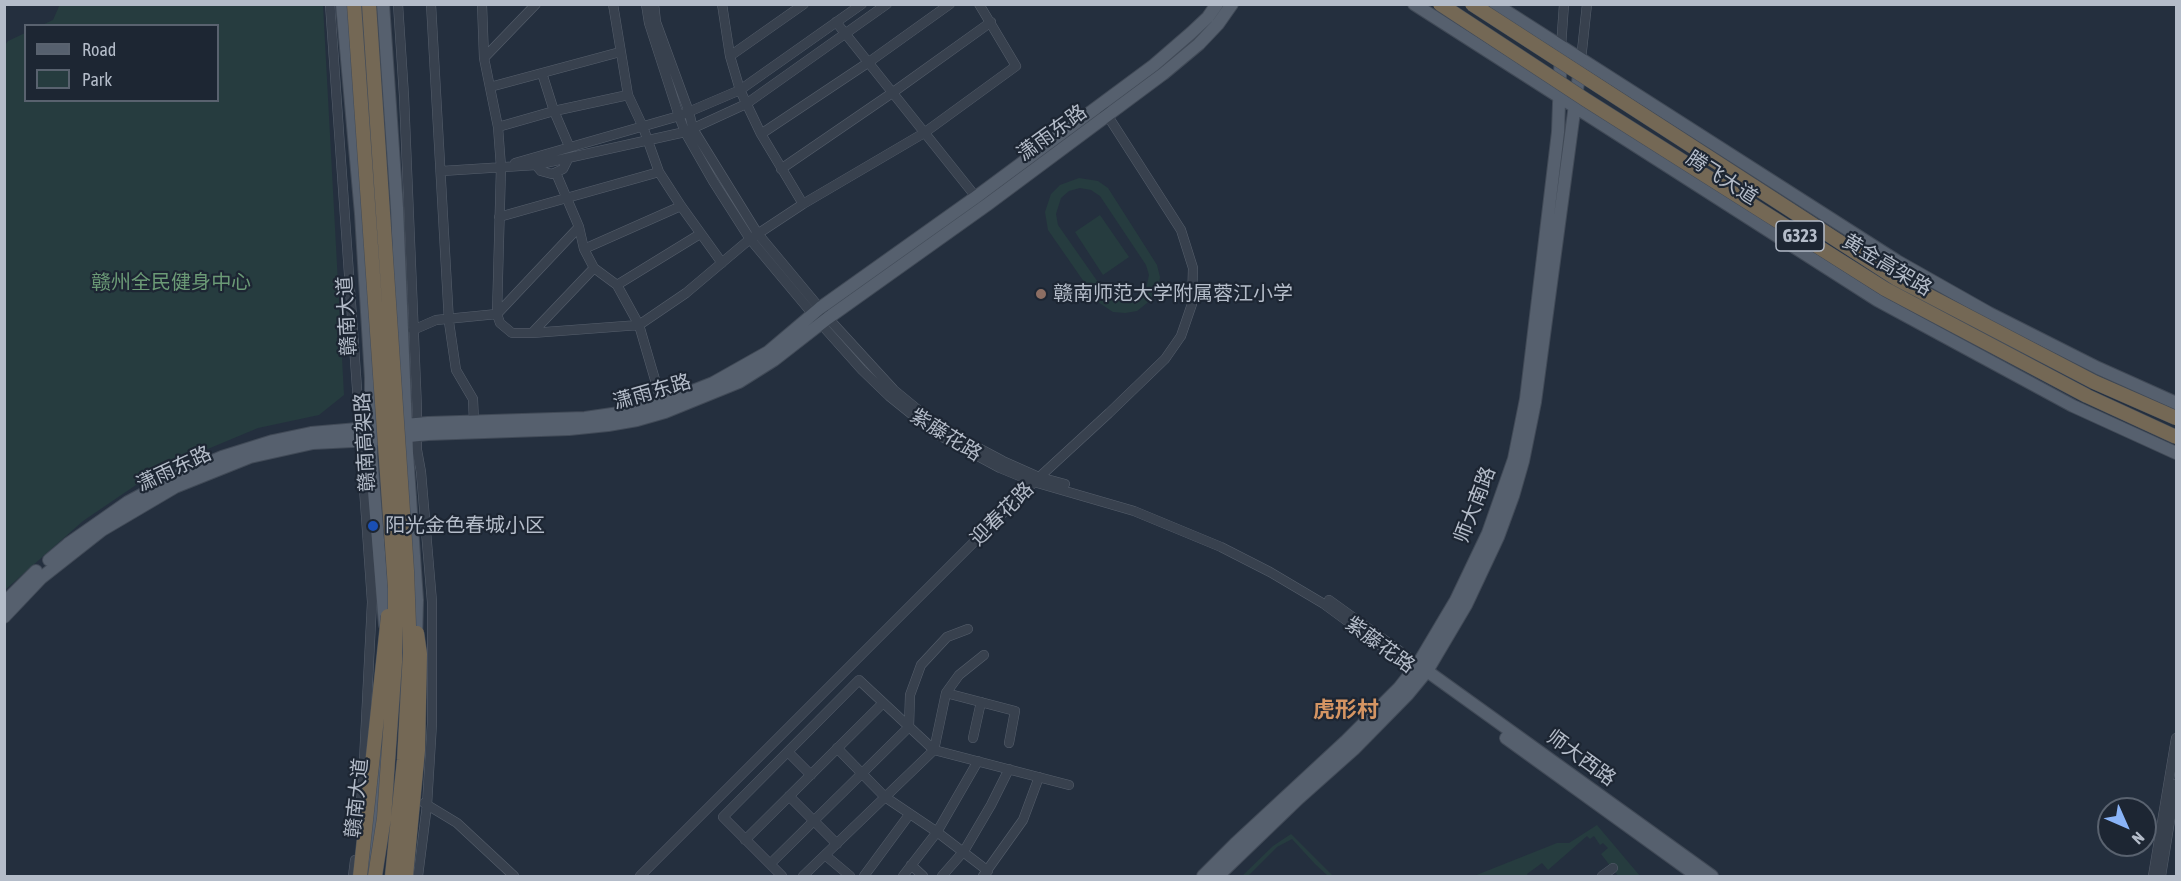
<!DOCTYPE html>
<meta charset="utf-8">
<style>
body{margin:0}
#map{position:relative;width:2181px;height:881px;overflow:hidden;background:#242f3e;font-family:"Asap Condensed",sans-serif}
canvas{display:block}
.frame{position:absolute;inset:0;border:6px solid #b4bcc9;pointer-events:none}
.legend{position:absolute;left:24px;top:24px;width:195px;height:78px;box-sizing:border-box;background:#1d2633;border:2px solid #59626f;margin:0;padding:8px 10px;list-style:none;font-size:18px;color:#b4bcc9}
.legend li{display:flex;align-items:center;gap:12px;height:30px}
.legend b{width:30px;border:2px solid #59626f}
.north{position:absolute;left:2097px;top:797px;width:60px;height:60px;box-sizing:border-box;background:#1d2633;border:2px solid #59626f;border-radius:50%;rotate:135deg;font-size:16px;font-weight:700;line-height:24px;text-align:center;color:#b4bcc9}
.north::after{content:'';display:block;margin:auto;width:21px;height:27px;background:#8ab4f8;clip-path:polygon(50% 0,100% 100%,50% 72%,0 100%)}
</style>
<div id="map">
<canvas width="2181" height="881"></canvas>
<div class="frame"></div>
<ul class="legend">
<li><b style="height:8px;background:#56606e"></b>Road</li>
<li><b style="height:16px;background:#263c3f"></b>Park</li>
</ul>
<div class="north">N</div>
</div>
<script>
const ctx = document.querySelector('canvas').getContext('2d');
ctx.lineJoin = 'round';
function paint(path, color) { ctx.fillStyle = color; ctx.fill(path, 'evenodd'); }
const shape = rows => new Path2D(rows.map(r => 'M' + r).join(''));
function stroke(path, color, width, dash) { ctx.strokeStyle = color; ctx.lineWidth = width; ctx.lineCap = dash ? 'butt' : 'round'; ctx.setLineDash(dash || []); ctx.stroke(path); }
function write(font, color, halo, rows, align = 'center') {
  ctx.font = font + ' "Asap Condensed","Noto Sans SC",sans-serif'; ctx.lineWidth = 4.5; ctx.setLineDash([]); ctx.textBaseline = 'middle'; ctx.strokeStyle = halo; ctx.fillStyle = color; for (const [text, x, y, turn = 0] of rows) {
    ctx.save(); ctx.translate(x, y); ctx.rotate((+turn || 0) * Math.PI / 180); ctx.textAlign = isNaN(turn) ? turn : align; if (halo) ctx.strokeText(text, 0, 0); ctx.fillText(text, 0, 0); ctx.restore();
  }
}
const green = shape([
 [60,4,323,5,344,395,319,415,258,428,203,451,136,485,83,521,5,590,5,45,8,41,25,33,26,100,218,100,218,26,42,25,53,20],
 [1079,178,1098,181,1108,188,1157,265,1160,277,1158,289,1152,299,1137,311,1125,313,1113,312,1098,302,1048,230,1045,212,1051,194,1060,185],
 [1080,188,1091,190,1100,196,1146,265,1149,275,1147,285,1142,294,1133,300,1122,302,1107,295,1058,225,1056,214,1061,198,1069,191],
 [1100,215,1129,257,1103,275,1075,232],
 [1597,825,1640,876,1618,876,1601,854,1608,848,1603,843,1600,845,1594,836,1590,839,1587,836,1548,870,1542,863,1527,874,1528,876,1474,876,1557,843,1569,843],
 [1291,834,1333,876,1328,876,1315,864,1292,839,1277,847,1248,876,1242,876,1273,846]
]);
const minor = shape([
 [330,4,372,602,363,780,358,828],
 [398,4,404,96,417,409,417,450,421,472,432,602,432,723,427,805,418,876],
 [431,4,449,322,456,370,473,399,474,422],
 [482,4,484,58,498,127,501,167,497,314,500,323,512,333,532,333,639,325,686,293,750,239,803,204,924,133,1016,66,979,4],
 [613,4,628,95,643,127,659,172,681,206,722,263],
 [646,4,649,23,679,116,685,132,713,181,750,239,821,324,862,370,889,396,935,433,1000,468,1034,482,1134,511,1221,547,1270,572,1324,604,1418,673],
 [654,4,656,22,689,112,693,129,758,234,828,318,894,390,939,427,1003,461,1039,477,1065,484],
 [722,4,730,56,740,90,761,134,803,204],
 [836,22,976,197],
 [1561,47,1564,4],
 [730,56,804,4],
 [484,58,536,4],
 [1581,60,1587,4],
 [542,73,554,111,569,146],
 [490,87,620,52],
 [498,127,554,111,628,95],
 [761,134,869,62,950,4],
 [515,163,679,116,740,90,862,4],
 [536,165,541,171,552,174,563,169,568,159],
 [781,169,892,93,991,22],
 [442,171,536,165,685,132,746,104,887,4],
 [556,173,579,227,584,249,594,268,617,285,639,325,663,407],
 [499,217,659,172],
 [584,249,681,206],
 [617,285,700,234],
 [413,330,436,320,497,314,579,227],
 [532,333,594,268],
 [1329,600,1422,667],
 [946,693,1015,711,1009,743],
 [973,738,981,702],
 [837,748,885,797,937,832,988,871],
 [788,752,811,775],
 [789,796,837,844],
 [424,803,457,823,514,876],
 [745,840,883,703],
 [825,855,850,876],
 [770,864,909,727,910,695,921,665,947,637,968,629],
 [911,865,923,876],
 [353,876,355,860],
 [640,876,1034,482,1109,413,1165,359,1181,336,1192,304,1193,268,1181,230,1104,110],
 [782,876,723,817,859,680,934,750,1069,785],
 [803,876,934,750,946,693,959,675,984,655],
 [864,876,909,815],
 [903,876,937,832,978,761],
 [942,876,964,851,991,805,1009,769],
 [983,876,1023,820,1039,777],
 [1602,876,1613,868],
 [2153,876,2176,738],
 [2161,876,2176,784]
]);
const major = shape([
 [342,4,361,214,371,378,371,455,385,625],
 [383,4,397,208,407,453,417,600,416,642],
 [1414,4,1877,300,2073,406,2176,453],
 [1495,4,1897,261,1989,313,2098,368,2176,403],
 [49,560,68,544,128,502,171,479,222,457,273,441,311,433,428,423,585,418,633,411,662,403,713,383,768,352,820,308,976,197,1154,65,1191,33,1208,17,1217,4],
 [4,603,36,571],
 [4,617,41,578,102,530,175,487,250,457,313,443,372,440,428,434,569,429,608,425,637,420,665,412,739,382,774,360,828,318,988,204,1163,74,1199,44,1218,24,1232,4],
 [1427,671,1712,876],
 [1506,738,1697,876],
 [367,876,379,781,384,715],
 [1203,876,1235,844,1345,742,1399,688,1418,664,1456,600,1488,533,1514,459,1526,399,1558,132,1561,47],
 [1218,876,1299,798,1354,749,1408,694,1427,671,1466,605,1498,537,1513,496,1523,461,1535,402,1581,60]
]);
const highwayBridge = shape([
 [354,4,395,588,395,662,384,818,375,876],
 [369,4,407,571,410,653,404,760,392,876],
 [1440,4,1586,100,1885,289,2087,396,2176,437],
 [1472,4,1897,279,2094,382,2176,418],
 [360,876,388,616],
 [406,876,418,750,420,654,417,633]
]);
const markers = [
 [1041,294,6,"#8d6e63"],
 [373,526,6,"#1a4fb4"]
];
const shields = [
 [1800,236,48]
];
const shieldNames = [
 ["G323",1800,236]
];
const streetNames = [
 ["潇雨东路",1052,133,-36],
 ["腾飞大道",1722,178,33],
 ["黄金高架路",1887,265,31],
 ["赣南大道",347,316,-93],
 ["潇雨东路",652,392,-16],
 ["紫藤花路",946,435,32],
 ["赣南高架路",365,442,-93],
 ["潇雨东路",174,469,-25],
 ["师大南路",1475,505,-69],
 ["迎春花路",1002,514,-45],
 ["紫藤花路",1380,645,36],
 ["师大西路",1581,758,36],
 ["赣南大道",357,798,-84]
];
const parkNames = [
 ["赣州全民健身中心",171,283]
];
const poiNames = [
 ["赣南师范大学附属蓉江小学",1053,294],
 ["阳光金色春城小区",385,526]
];
const quarterNames = [
 ["虎形村",1346,710]
];
paint(green, '#263c3f');
stroke(minor, '#565f6c', 10);
stroke(major, '#414a57', 14);
stroke(minor, '#38414e', 9);
stroke(major, '#56606e', 12);
stroke(highwayBridge, '#434c59', 15, []);
stroke(highwayBridge, '#746855', 14);
for (const [x, y, r, color] of markers) { const dot = new Path2D(); dot.arc(x, y, r, 0, 2 * Math.PI); ctx.fillStyle = color; ctx.fill(dot); stroke(dot, '#1d2633', 2); }
for (const [x, y, w] of shields) { const box = new Path2D(); box.roundRect(x - w / 2, y - 15, w, 30, 4.5); ctx.fillStyle = '#1d2633'; ctx.fill(box); stroke(box, '#b4bcc9', 1.5); }
write('bold 18px', '#b4bcc9', null, shieldNames);
write('20px', '#b4bcc9', '#1d2633', streetNames);
write('20px', '#6b9a76', '#1d2633', parkNames);
write('20px', '#b4bcc9', '#1d2633', poiNames, 'left');
write('bold 22px', '#d59563', '#1d2633', quarterNames);
</script>
